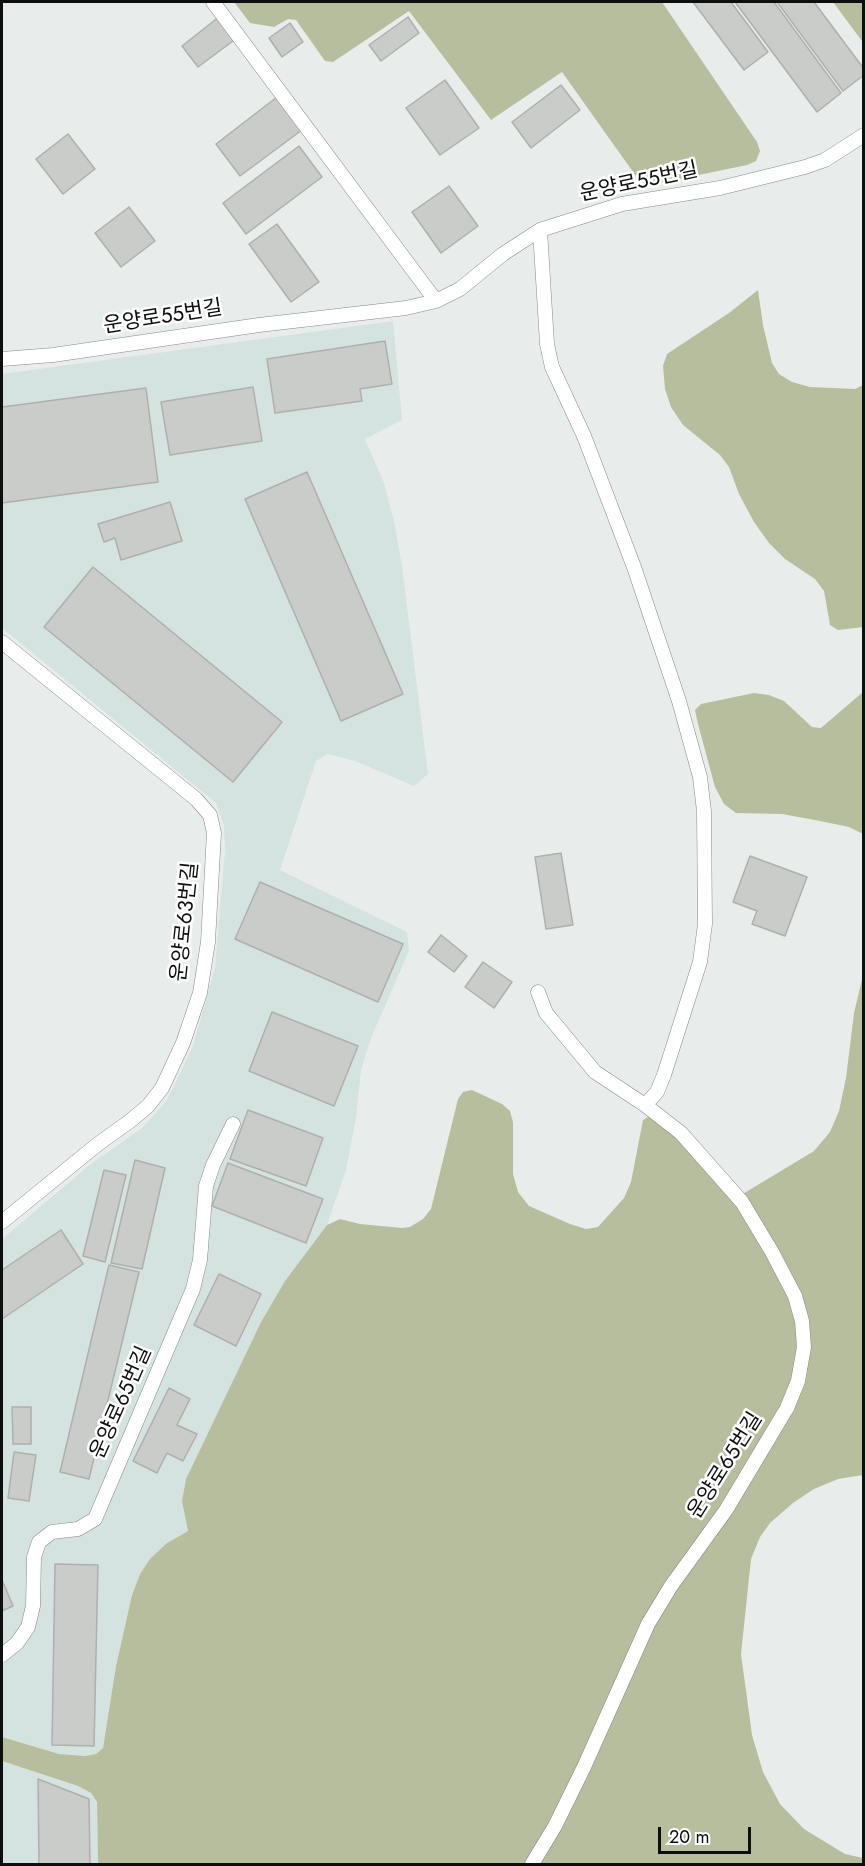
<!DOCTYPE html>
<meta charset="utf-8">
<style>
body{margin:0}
#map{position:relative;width:865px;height:1866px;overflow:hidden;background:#e8edec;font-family:Jost,sans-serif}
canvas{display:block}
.frame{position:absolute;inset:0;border:3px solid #0d0e0e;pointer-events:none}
.scale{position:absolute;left:658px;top:1827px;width:93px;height:27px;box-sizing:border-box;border:3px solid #0d0e0e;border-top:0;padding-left:8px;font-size:18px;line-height:21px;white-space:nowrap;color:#0d0e0e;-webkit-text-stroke:4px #fff;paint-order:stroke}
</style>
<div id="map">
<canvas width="865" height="1866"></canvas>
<div class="frame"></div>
<div class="scale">20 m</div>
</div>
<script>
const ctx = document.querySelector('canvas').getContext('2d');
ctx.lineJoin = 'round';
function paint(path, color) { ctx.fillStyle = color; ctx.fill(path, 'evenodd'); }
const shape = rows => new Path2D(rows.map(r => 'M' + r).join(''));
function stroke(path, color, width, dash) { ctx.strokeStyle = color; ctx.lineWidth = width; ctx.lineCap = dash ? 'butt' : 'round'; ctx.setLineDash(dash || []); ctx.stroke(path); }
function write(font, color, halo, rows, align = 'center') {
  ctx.font = font + ' Jost,"Noto Sans KR",sans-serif'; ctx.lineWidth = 5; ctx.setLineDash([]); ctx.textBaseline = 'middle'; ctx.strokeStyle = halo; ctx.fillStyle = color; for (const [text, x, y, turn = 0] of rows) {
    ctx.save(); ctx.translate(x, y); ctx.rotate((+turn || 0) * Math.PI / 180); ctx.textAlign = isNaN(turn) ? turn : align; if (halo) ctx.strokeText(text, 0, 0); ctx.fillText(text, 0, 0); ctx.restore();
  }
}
const built = shape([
 [393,321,402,420,365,439,384,483,394,521,402,566,428,774,414,786,355,761,328,754,316,761,280,870,407,932,409,951,371,1038,361,1070,356,1118,346,1170,327,1225,285,1281,261,1322,186,1479,182,1501,188,1531,167,1543,140,1574,132,1595,116,1666,103,1748,96,1754,85,1756,58,1754,2,1737,2,1239,92,1163,142,1128,167,1100,193,1046,215,968,225,851,224,826,216,803,2,628,2,374],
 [2,1761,78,1786,91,1793,97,1802,98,1864,2,1864]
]);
const green = shape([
 [234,2,662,2,757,142,760,151,756,161,747,165,655,184,645,183,638,179,562,72,491,120,409,11,333,62,325,61,296,20,288,19,274,27,250,23],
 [833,2,863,2,863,43,862,41],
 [758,290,763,325,772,363,779,374,792,382,810,387,855,389,863,385,863,627,838,630,830,625,824,591,815,579,785,559,769,543,754,522,739,494,729,467,720,455,683,425,671,407,665,389,663,366,667,354,729,313],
 [863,692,863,834,849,827,815,820,782,814,736,813,724,804,715,787,698,724,695,710,701,704,754,693,769,695,784,701,812,727,821,728],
 [863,975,863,1475,838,1479,814,1489,793,1503,770,1523,760,1537,751,1559,741,1654,752,1735,763,1772,780,1804,804,1829,845,1854,863,1858,863,1864,98,1864,97,1802,91,1793,78,1786,2,1761,2,1737,59,1754,85,1756,96,1754,103,1748,116,1666,132,1595,140,1574,150,1559,167,1543,188,1531,182,1501,186,1479,261,1322,285,1281,327,1225,340,1219,360,1224,402,1228,410,1227,423,1219,431,1209,458,1099,463,1092,472,1090,502,1104,510,1111,513,1122,513,1174,518,1192,529,1206,570,1224,586,1229,598,1227,624,1198,631,1182,643,1120,648,1117,652,1117,741,1195,814,1151,830,1132,839,1111,846,1078,854,1013]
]);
const building = shape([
 [693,2,731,2,768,52,744,70,693,2],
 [735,2,774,2,841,93,817,112,735,2],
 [777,2,814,2,864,69,864,75,843,91,777,2],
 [220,16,237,38,198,67,182,46,220,16],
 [408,17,419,33,381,61,369,45,408,17],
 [290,23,303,42,282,57,269,38,290,23],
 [445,80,479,128,440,155,406,108,445,80],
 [561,85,580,110,531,148,512,122,561,85],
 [277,97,302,130,240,176,216,144,277,97],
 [68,134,95,169,63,194,36,159,68,134],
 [299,146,322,177,246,234,223,203,299,146],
 [449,186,478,226,441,253,412,212,449,186],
 [129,207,155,241,121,267,95,233,129,207],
 [277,224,319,282,291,302,249,244,277,224],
 [385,341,392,384,360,389,362,401,275,413,267,359,385,341],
 [253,387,262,441,170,455,161,402,253,387],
 [146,388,158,482,2,503,2,407,146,388],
 [307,472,403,694,341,721,245,499,307,472],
 [170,502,182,541,121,560,115,538,104,542,98,524,170,502],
 [93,567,282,722,233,782,44,627,93,567],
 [561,853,573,925,546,929,535,857,561,853],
 [750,856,807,877,785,936,752,924,757,911,733,902,750,856],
 [260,882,403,944,378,1002,235,939,260,882],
 [441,935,467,956,454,972,428,952,441,935],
 [483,962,512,982,494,1008,465,987,483,962],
 [272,1012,358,1046,334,1106,249,1071,272,1012],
 [248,1110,323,1138,306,1186,230,1159,248,1110],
 [135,1160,165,1168,142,1269,111,1263,135,1160],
 [228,1163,323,1199,306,1243,212,1206,228,1163],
 [104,1170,126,1175,105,1262,83,1256,104,1170],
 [61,1230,83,1264,2,1319,2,1270,61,1230],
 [109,1265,139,1272,89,1479,60,1472,109,1265],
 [219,1274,261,1294,236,1346,194,1325,219,1274],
 [169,1388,190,1399,177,1425,197,1434,183,1461,167,1453,157,1473,133,1461,169,1388],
 [12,1407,31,1407,31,1444,13,1444,12,1407],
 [14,1452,36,1455,29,1501,8,1498,14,1452],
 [55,1564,98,1565,94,1746,52,1745,55,1564],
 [2,1580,13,1606,2,1611,2,1580],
 [38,1779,89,1799,90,1864,39,1864,38,1779]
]);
const lane = shape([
 [213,2,436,301],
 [540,230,547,344,552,367,584,436,634,567,679,701,700,777,704,811,705,924,700,962,664,1075,657,1092,645,1105],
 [2,359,53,355,259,325,406,308,436,301,460,289,503,254,540,230,622,204,720,188,805,167,825,160,864,135],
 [2,642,196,799,210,815,214,833,208,942,200,993,183,1043,162,1088,148,1106,130,1121,98,1144,2,1222],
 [2,1655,17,1643,28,1627,33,1606,34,1557,39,1542,52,1532,78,1529,95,1519,193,1289,200,1260,206,1186,213,1165,233,1124],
 [532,1864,555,1826,584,1767,648,1624,671,1586,726,1510,787,1408,798,1381,804,1347,802,1321,795,1296,772,1252,742,1202,681,1133,645,1105,595,1072,546,1013,538,992]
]);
const streetNames = [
 ["운양로55번길",639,183,-12],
 ["운양로55번길",163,318,-9],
 ["운양로63번길",186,922,-84],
 ["운양로65번길",122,1403,-66],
 ["운양로65번길",726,1466,-58]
];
paint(built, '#d5e3e0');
paint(green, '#b7be9d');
paint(building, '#c9ccc9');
stroke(building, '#adb0ad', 1.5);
stroke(lane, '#848988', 15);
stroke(lane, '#fff', 14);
write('21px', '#0d0e0e', '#fff', streetNames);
</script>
